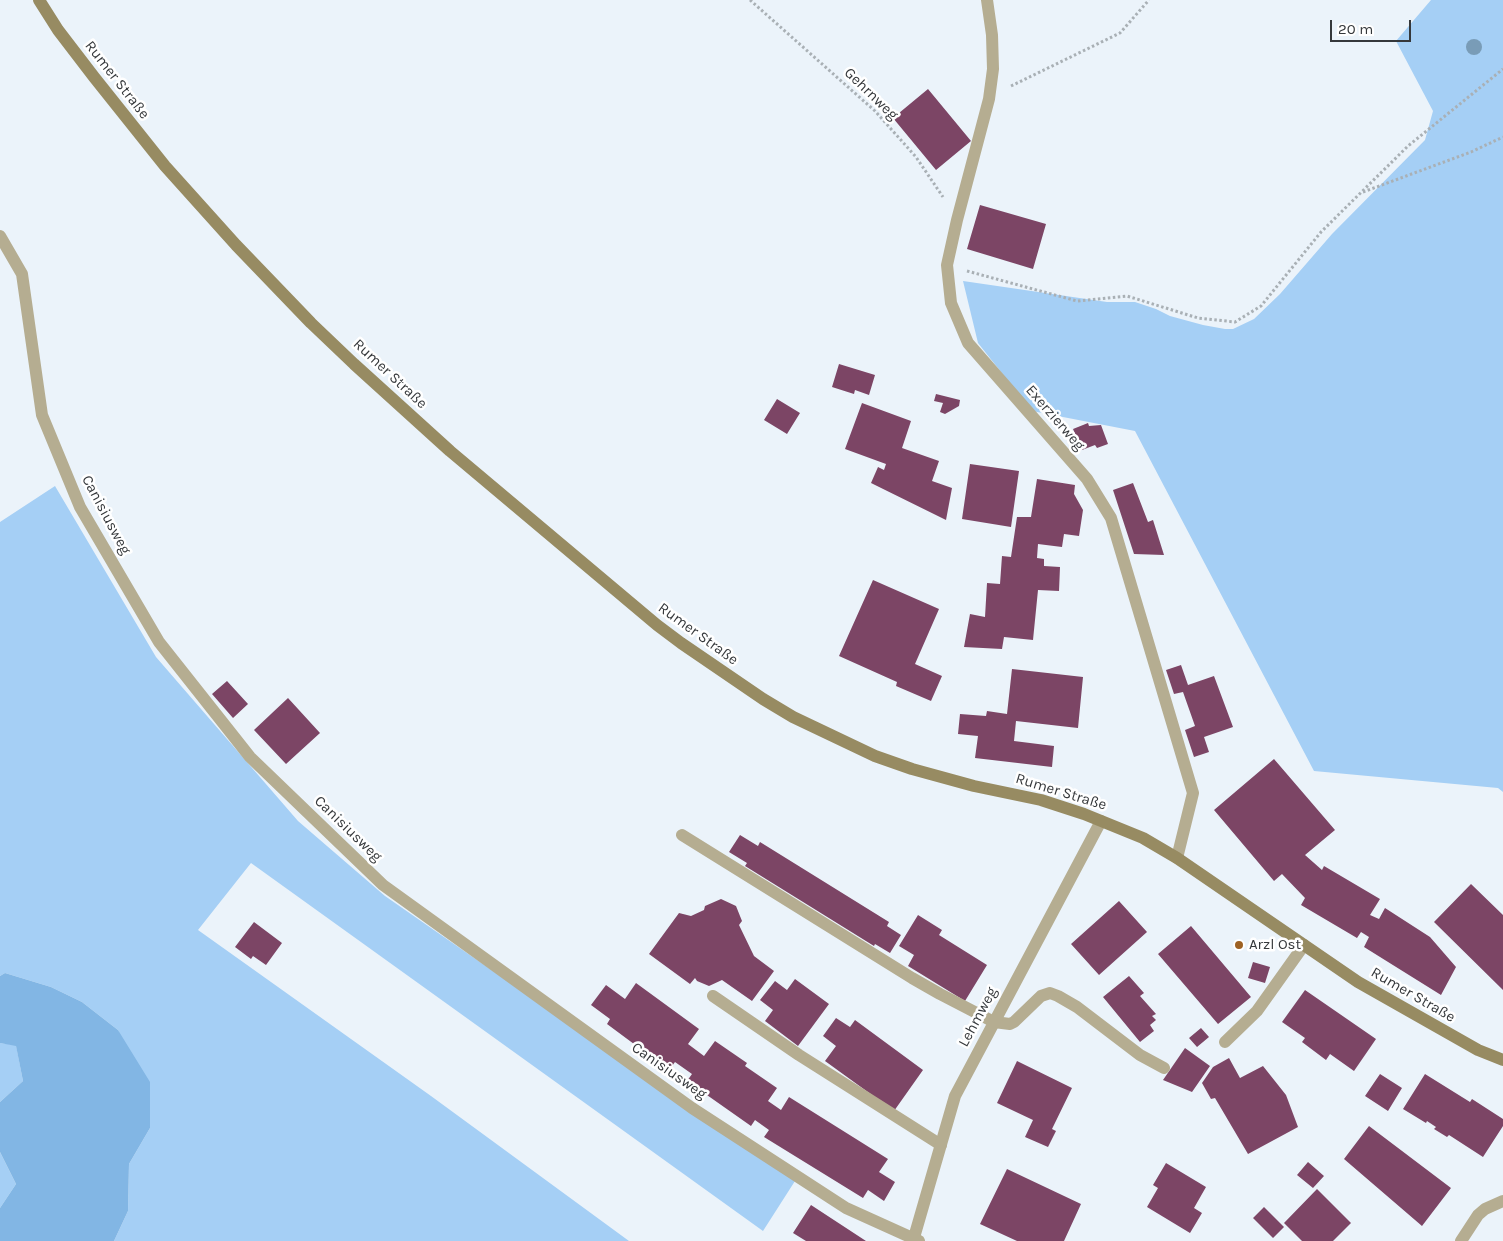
<!DOCTYPE html>
<meta charset="utf-8">
<style>
body{margin:0}
#map{position:relative;width:1503px;height:1241px;overflow:hidden;background:#ebf3fa;font-family:Karla,sans-serif}
canvas{display:block}
.scale{position:absolute;left:1330px;top:20px;width:81px;height:22px;box-sizing:border-box;border:2px solid #35383b;border-top:0;padding-left:6px;font-size:15px;line-height:18px;white-space:nowrap;color:#35383b;-webkit-text-stroke:4px #fff;paint-order:stroke}
</style>
<div id="map">
<canvas width="1503" height="1241"></canvas>
<div class="scale">20 m</div>
</div>
<script>
const ctx = document.querySelector('canvas').getContext('2d');
ctx.lineJoin = 'round';
function paint(path, color) { ctx.fillStyle = color; ctx.fill(path, 'evenodd'); }
const shape = rows => new Path2D(rows.map(r => 'M' + r).join(''));
function stroke(path, color, width, dash) { ctx.strokeStyle = color; ctx.lineWidth = width; ctx.lineCap = dash ? 'butt' : 'round'; ctx.setLineDash(dash || []); ctx.stroke(path); }
function write(font, color, halo, rows, align = 'center') {
  ctx.font = font + ' Karla,sans-serif'; ctx.lineWidth = 5; ctx.setLineDash([]); ctx.textBaseline = 'middle'; ctx.strokeStyle = halo; ctx.fillStyle = color; for (const [text, x, y, turn = 0] of rows) {
    ctx.save(); ctx.translate(x, y); ctx.rotate((+turn || 0) * Math.PI / 180); ctx.textAlign = isNaN(turn) ? turn : align; if (halo) ctx.strokeText(text, 0, 0); ctx.fillText(text, 0, 0); ctx.restore();
  }
}
const green = shape([
 [1431,0,1503,0,1503,792,1498,788,1314,771,1135,431,1032,411,978,343,963,281,1107,302,1135,302,1156,309,1170,316,1203,325,1225,329,1233,329,1254,319,1280,294,1332,234,1425,140,1433,111,1396,41],
 [55,486,156,657,298,821,385,896,795,1181,763,1231,251,863,198,930,431,1096,629,1241,114,1241,128,1211,129,1164,150,1128,118,1030,82,1002,51,987,5,973,0,976,0,522],
 [0,1043,16,1045,23,1081,0,1102],
 [0,1152,16,1184,0,1208]
]);
const forest = shape([
 [5,973,51,987,82,1002,118,1030,150,1082,150,1128,129,1164,128,1211,114,1241,0,1241,0,1208,16,1184,0,1152,0,1102,23,1081,16,1046,0,1043,0,976]
]);
const building = shape([
 [928,89,971,141,936,170,893,118],
 [980,205,1046,224,1033,269,967,249],
 [839,364,875,375,869,395,855,390,854,394,832,387],
 [936,394,960,400,959,406,945,414,940,412,943,403,934,401],
 [777,399,800,413,787,434,764,420],
 [862,403,911,421,902,448,939,461,932,481,952,488,946,520,871,483,878,467,884,470,886,464,845,449],
 [1088,423,1089,426,1101,425,1108,444,1097,448,1095,445,1082,450,1073,429],
 [970,464,1019,471,1011,527,962,519],
 [1037,479,1075,485,1074,494,1083,510,1079,536,1064,534,1062,547,1038,544,1037,558,1044,559,1044,566,1060,567,1059,591,1038,590,1033,640,1004,637,1002,649,964,647,970,614,985,617,987,583,1000,584,1002,556,1011,557,1017,517,1031,517],
 [1133,483,1148,522,1153,520,1164,555,1134,554,1113,490],
 [873,580,939,609,915,664,942,676,931,701,896,686,897,682,839,656],
 [1181,665,1188,685,1214,676,1233,727,1204,737,1209,752,1194,757,1185,730,1195,726,1183,692,1174,694,1166,670],
 [1012,669,1083,677,1078,728,1016,721,1014,741,1054,746,1052,767,975,758,978,736,958,734,960,714,986,716,987,711,1007,714],
 [227,681,248,704,233,718,212,694],
 [288,698,320,733,286,764,254,730],
 [1274,759,1335,830,1305,855,1322,870,1324,866,1380,899,1370,915,1379,919,1385,908,1430,937,1456,967,1441,995,1364,947,1369,937,1361,932,1357,938,1301,905,1305,898,1282,874,1274,881,1214,810],
 [740,835,758,846,760,842,889,922,887,926,901,935,890,953,875,944,874,946,745,866,747,863,729,852],
 [1471,884,1503,915,1503,990,1434,922],
 [721,899,736,906,742,921,739,925,754,956,774,971,752,1001,722,980,709,986,697,981,695,978,690,984,649,954,679,913,691,916,704,910,705,906],
 [1119,901,1147,932,1099,975,1071,944],
 [918,915,942,930,939,935,987,965,965,1001,908,966,914,955,899,946],
 [254,922,282,943,266,965,253,956,251,959,235,947],
 [1191,926,1251,997,1218,1024,1158,954],
 [1253,962,1270,967,1265,983,1248,978],
 [1129,976,1144,993,1140,996,1156,1014,1152,1016,1156,1020,1150,1025,1154,1031,1140,1042,1103,997],
 [795,979,829,1004,798,1046,765,1021,773,1010,760,1000,775,981,787,990],
 [636,983,699,1029,688,1044,704,1056,715,1041,747,1063,745,1066,777,1088,768,1101,781,1110,789,1097,888,1159,879,1172,895,1182,884,1201,868,1190,863,1198,764,1137,769,1130,755,1120,751,1126,687,1081,692,1074,675,1062,669,1070,607,1024,610,1019,591,1005,606,985,625,999],
 [1305,990,1376,1039,1354,1071,1330,1054,1326,1060,1302,1042,1305,1038,1282,1022],
 [836,1018,850,1027,855,1020,923,1070,894,1111,825,1061,836,1046,823,1036],
 [1201,1028,1209,1037,1197,1047,1189,1038],
 [1185,1048,1210,1066,1192,1092,1163,1080],
 [1229,1058,1240,1078,1263,1066,1286,1095,1298,1127,1248,1154,1215,1098,1211,1099,1202,1083,1213,1067],
 [1017,1061,1072,1088,1052,1129,1056,1131,1048,1147,1025,1137,1033,1120,997,1103],
 [1380,1074,1402,1088,1388,1111,1365,1096],
 [1425,1074,1470,1102,1472,1099,1503,1119,1503,1126,1483,1157,1449,1135,1447,1137,1434,1129,1436,1127,1427,1121,1426,1123,1403,1109],
 [1369,1126,1451,1188,1422,1226,1344,1159],
 [1308,1162,1324,1176,1313,1188,1297,1175],
 [1166,1163,1206,1187,1194,1208,1202,1213,1190,1233,1147,1207,1158,1188,1153,1185],
 [1007,1169,1081,1204,1064,1241,1017,1241,980,1224],
 [1317,1189,1351,1223,1333,1241,1302,1241,1284,1223],
 [811,1205,866,1241,806,1241,793,1233],
 [1264,1207,1284,1227,1273,1238,1253,1218]
]);
const path = shape([
 [750,0,875,111,916,157,943,197],
 [1011,86,1120,33,1149,0],
 [1363,192,1471,152,1503,137],
 [967,271,1077,301,1127,296,1198,318,1235,322,1261,306,1321,232,1408,146,1503,69]
]);
const lane = shape([
 [682,835,912,978,940,994,994,1022,1010,1024,1014,1022,1041,996,1050,993,1058,996,1077,1007,1140,1055,1164,1068],
 [713,996,799,1055,941,1145],
 [1225,1042,1257,1011,1304,945],
 [1461,1241,1478,1215,1485,1209,1503,1201]
]);
const street = shape([
 [987,0,992,35,993,69,989,99,957,220,947,265,951,303,968,343,1087,479,1111,518,1193,793,1177,858],
 [0,236,22,274,42,415,80,507,159,642,250,757,383,885,692,1108,846,1208,919,1241],
 [913,1241,955,1096,1101,821]
]);
const secondary = shape([
 [39,0,58,30,94,77,165,166,236,245,311,323,354,364,450,451,657,625,681,643,763,699,793,717,875,756,912,769,974,786,1041,800,1084,814,1143,838,1177,858,1358,982,1478,1050,1503,1060]
]);
const trees = [
 [1474,47]
];
const markers = [
 [1239,945,5,"#9d6123"]
];
const streetNames = [
 ["Rumer Straße",117,80,52],
 ["Gehrnweg",871,94,44],
 ["Rumer Straße",390,374,43],
 ["Exerzierweg",1055,418,49],
 ["Canisiusweg",106,515,62],
 ["Rumer Straße",698,634,36],
 ["Rumer Straße",1061,792,17],
 ["Canisiusweg",348,829,44],
 ["Rumer Straße",1413,995,30],
 ["Lehmweg",978,1017,-62],
 ["Canisiusweg",669,1071,35]
];
const poiNames = [
 ["Arzl Ost",1249,945]
];
paint(green, '#a5cff5');
paint(forest, '#82b6e4');
paint(building, '#7c4565');
stroke(path, '#a9b0b5', 3, [2.5, 2.5]);
stroke(lane, '#b5ad91', 12);
stroke(street, '#b5ad91', 12);
stroke(secondary, '#978b62', 12);
ctx.fillStyle = '#799cb7';
for (const [x, y] of trees) { ctx.beginPath(); ctx.arc(x, y, 8, 0, 2 * Math.PI); ctx.fill(); }
for (const [x, y, r, color] of markers) { const dot = new Path2D(); dot.arc(x, y, r, 0, 2 * Math.PI); ctx.fillStyle = color; ctx.fill(dot); stroke(dot, '#fff', 2); }
write('15px', '#35383b', '#fff', streetNames);
write('15px', '#35383b', '#fff', poiNames, 'left');
</script>
